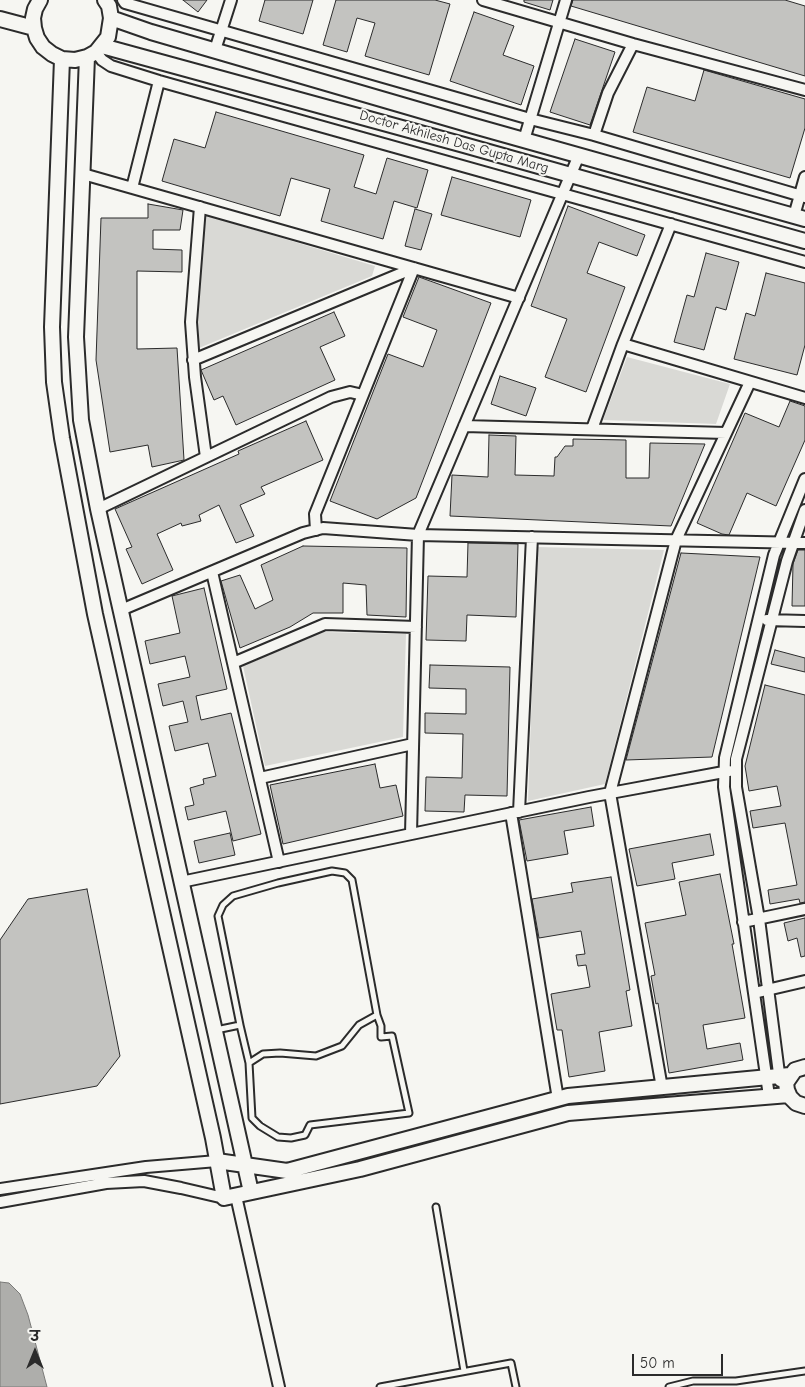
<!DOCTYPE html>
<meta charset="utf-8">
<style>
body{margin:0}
#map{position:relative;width:805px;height:1387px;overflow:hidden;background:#f6f6f2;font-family:"Comic Neue","Playpen Sans Deva",sans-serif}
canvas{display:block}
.north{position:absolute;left:10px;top:1327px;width:50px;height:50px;-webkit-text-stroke:4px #f6f6f2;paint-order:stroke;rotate:0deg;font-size:14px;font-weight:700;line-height:20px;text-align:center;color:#2b2b2b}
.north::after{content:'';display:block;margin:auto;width:18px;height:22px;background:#2b2b2b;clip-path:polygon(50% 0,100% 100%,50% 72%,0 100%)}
.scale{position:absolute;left:632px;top:1354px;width:91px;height:22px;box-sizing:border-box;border:2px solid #2b2b2b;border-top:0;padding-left:6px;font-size:15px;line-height:18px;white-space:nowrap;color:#2b2b2b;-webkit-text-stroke:4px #f6f6f2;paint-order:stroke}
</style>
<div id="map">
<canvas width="805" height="1387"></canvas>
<div class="north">उ</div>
<div class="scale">50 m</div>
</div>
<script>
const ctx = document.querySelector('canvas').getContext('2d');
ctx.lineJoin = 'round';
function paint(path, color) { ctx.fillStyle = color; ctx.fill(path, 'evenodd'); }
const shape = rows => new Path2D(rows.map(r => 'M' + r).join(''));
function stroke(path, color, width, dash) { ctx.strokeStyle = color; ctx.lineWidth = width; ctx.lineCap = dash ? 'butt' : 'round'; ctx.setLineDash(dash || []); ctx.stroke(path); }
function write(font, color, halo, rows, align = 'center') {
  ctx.font = font + ' "Comic Neue",sans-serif'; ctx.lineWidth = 4; ctx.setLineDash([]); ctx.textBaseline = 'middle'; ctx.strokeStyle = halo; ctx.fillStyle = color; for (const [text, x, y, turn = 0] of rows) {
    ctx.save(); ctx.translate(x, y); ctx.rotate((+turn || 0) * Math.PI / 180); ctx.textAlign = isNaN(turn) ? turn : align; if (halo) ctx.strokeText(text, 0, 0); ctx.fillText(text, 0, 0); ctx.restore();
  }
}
const green = shape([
 [205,215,375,266,372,276,199,348,198,317],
 [627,357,730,384,716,424,603,420],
 [537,547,664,550,605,784,528,801],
 [323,632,406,634,403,737,265,766,243,666]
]);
const water = shape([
 [0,1282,9,1283,20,1294,28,1315,47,1387,0,1387,0,1282]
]);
const building = shape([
 [183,0,207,0,198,12,183,0],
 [265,0,313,0,303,34,259,21,265,0],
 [336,0,435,0,450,4,429,75,365,56,375,23,357,18,347,52,323,45,336,0],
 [524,0,553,0,550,10,524,2,524,0],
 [573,0,785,0,805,6,805,76,571,6,573,0],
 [474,12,514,26,503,55,534,66,521,105,450,81,474,12],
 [575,39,615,52,590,125,550,112,575,39],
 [704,70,805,99,805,128,790,178,633,132,647,87,695,101,704,70],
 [216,112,364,155,354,187,376,194,387,158,428,170,417,208,394,201,383,239,321,221,330,189,291,178,280,216,162,181,174,139,205,148,216,112],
 [452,177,531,200,520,237,441,215,452,177],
 [148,204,183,210,180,230,153,230,153,249,182,250,182,272,137,271,137,349,177,348,184,460,152,467,148,445,110,452,96,360,101,218,148,218,148,204],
 [568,206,645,235,637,256,599,242,587,273,625,287,586,392,545,377,567,319,531,306,568,206],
 [415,209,432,214,421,250,405,246,415,209],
 [706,253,739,262,726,310,716,307,704,350,674,342,687,295,694,297,706,253],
 [766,273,805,283,805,345,797,375,734,359,746,313,755,316,766,273],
 [419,277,491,303,416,498,377,519,330,501,388,354,423,367,437,330,403,317,419,277],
 [334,312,345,336,320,347,335,380,236,425,223,396,214,400,201,370,334,312],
 [500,376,536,388,526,416,491,404,500,376],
 [790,401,805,406,805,440,776,506,747,493,729,535,722,534,697,523,745,413,779,427,790,401],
 [306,421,323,460,261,487,265,494,240,505,254,536,236,543,219,505,199,515,201,521,182,526,181,523,157,534,173,570,142,584,126,549,132,547,115,509,239,454,238,451,306,421],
 [489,435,516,436,515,475,554,476,555,457,557,457,565,446,573,446,573,439,626,440,626,478,649,478,650,443,705,444,671,526,450,516,452,475,488,477,489,435],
 [468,543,518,544,516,617,467,615,466,641,426,640,428,576,467,577,468,543],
 [303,546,407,548,406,617,367,615,366,585,343,583,343,613,313,613,290,627,240,648,221,581,240,575,255,609,273,600,261,565,303,546],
 [798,550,805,550,805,606,792,606,793,564,798,550],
 [681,553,760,557,712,757,626,760,681,553],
 [204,588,227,689,196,696,201,720,231,713,261,834,233,841,226,811,188,820,185,807,194,805,190,788,204,784,203,779,216,776,208,743,175,751,169,726,188,722,183,701,163,706,158,684,190,677,185,656,150,664,145,641,180,633,172,596,204,588],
 [775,650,805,658,805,672,771,664,775,650],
 [430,665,510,667,507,796,465,795,464,812,425,811,426,777,462,778,463,734,425,733,425,713,466,714,466,689,429,688,430,665],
 [765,685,805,695,805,902,800,903,799,899,770,904,768,890,797,885,785,823,753,828,750,811,781,806,777,786,749,791,745,766,765,685],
 [375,764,380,788,396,785,403,816,283,844,270,785,375,764],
 [591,807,594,826,564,831,568,854,527,861,519,820,591,807],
 [230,833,235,855,199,863,194,841,230,833],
 [710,834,714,855,672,863,675,879,637,886,629,849,710,834],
 [720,874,734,944,732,944,745,1018,703,1025,707,1049,740,1043,743,1060,669,1073,658,1003,656,1004,651,976,655,975,645,923,686,915,679,882,720,874],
 [611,877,630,990,626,991,632,1026,599,1032,605,1071,569,1077,562,1030,557,1030,551,994,590,987,586,965,578,966,576,955,585,954,581,931,539,938,532,899,573,892,571,883,611,877],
 [87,889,120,1056,97,1086,0,1104,0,940,28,899,87,889],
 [805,918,805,956,801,957,797,938,788,941,784,923,805,918]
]);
const lane = shape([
 [216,1030,240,1025,218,916,223,905,233,896,278,883,332,871,345,873,352,880,377,1015,381,1026,381,1037,392,1036,409,1113,310,1125,305,1135,291,1138,278,1137,260,1126,252,1118,249,1063,240,1025],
 [249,1063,263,1054,280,1053,316,1056,342,1046,359,1025,377,1015],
 [436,1207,464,1371],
 [380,1387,511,1363,516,1387],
 [669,1387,693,1381,736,1381,805,1371]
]);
const street = shape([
 [123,0,125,3,530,119,594,135,805,197],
 [483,0,633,44,805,90],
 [215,50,231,0],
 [96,52,102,60,111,66,159,81,805,262],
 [594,135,608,93,633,44],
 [524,140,566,0],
 [83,174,519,298],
 [132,188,159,81],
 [200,207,191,322,195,377,206,457],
 [794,216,805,177],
 [623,344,805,398],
 [193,360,414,268],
 [464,426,726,433],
 [592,429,623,344,671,224],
 [98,509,331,397,350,392,363,395],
 [316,530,315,514,414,268],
 [212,572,279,862],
 [121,610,303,533,323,528,418,535,805,543],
 [767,620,805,621],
 [233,663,325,624,416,627],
 [260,778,413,744],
 [519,812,532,537],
 [511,813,558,1099],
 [411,834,418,535,579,155],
 [181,882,589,797,729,771],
 [743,922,805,909],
 [754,993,805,981],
 [780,1081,759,919,736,787,736,759,787,561,805,510],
 [662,1088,610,793,676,540,750,382],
 [769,1096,724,787,725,758,774,555,805,479],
 [0,1189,146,1167,217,1161],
 [236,1196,279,1387],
 [0,1202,106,1183,144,1181,181,1188,224,1198]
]);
const secondary = shape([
 [40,0,35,9,33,18,34,28,37,38,43,47,52,54,62,59,75,60,87,57,96,52,108,37,111,18,109,6,105,0],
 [111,18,151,32,474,126,805,219],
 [0,19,34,28],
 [102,46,464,145,805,241],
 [87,57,76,337,81,420,98,509,251,1192],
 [62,59,52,327,54,382,62,438,95,614,213,1138,224,1198,360,1169,568,1113,789,1095],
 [805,1067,795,1070,786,1083,787,1090,790,1097,796,1103,805,1106],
 [217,1161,287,1171,568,1096,790,1075]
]);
const streetNames = [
 ["Doctor Akhilesh Das Gupta Marg",454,142,16]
];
paint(green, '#d9d9d5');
paint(water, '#aeaeab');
stroke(water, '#7a7a78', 1);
paint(building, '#c3c3c0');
stroke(building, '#2b2b2b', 1);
stroke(lane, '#2b2b2b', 9);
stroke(street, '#2b2b2b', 14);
stroke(secondary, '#2b2b2b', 18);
stroke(lane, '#f6f6f2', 5);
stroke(street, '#f6f6f2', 10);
stroke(secondary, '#f6f6f2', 14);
write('14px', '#2b2b2b', '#f6f6f2', streetNames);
</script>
